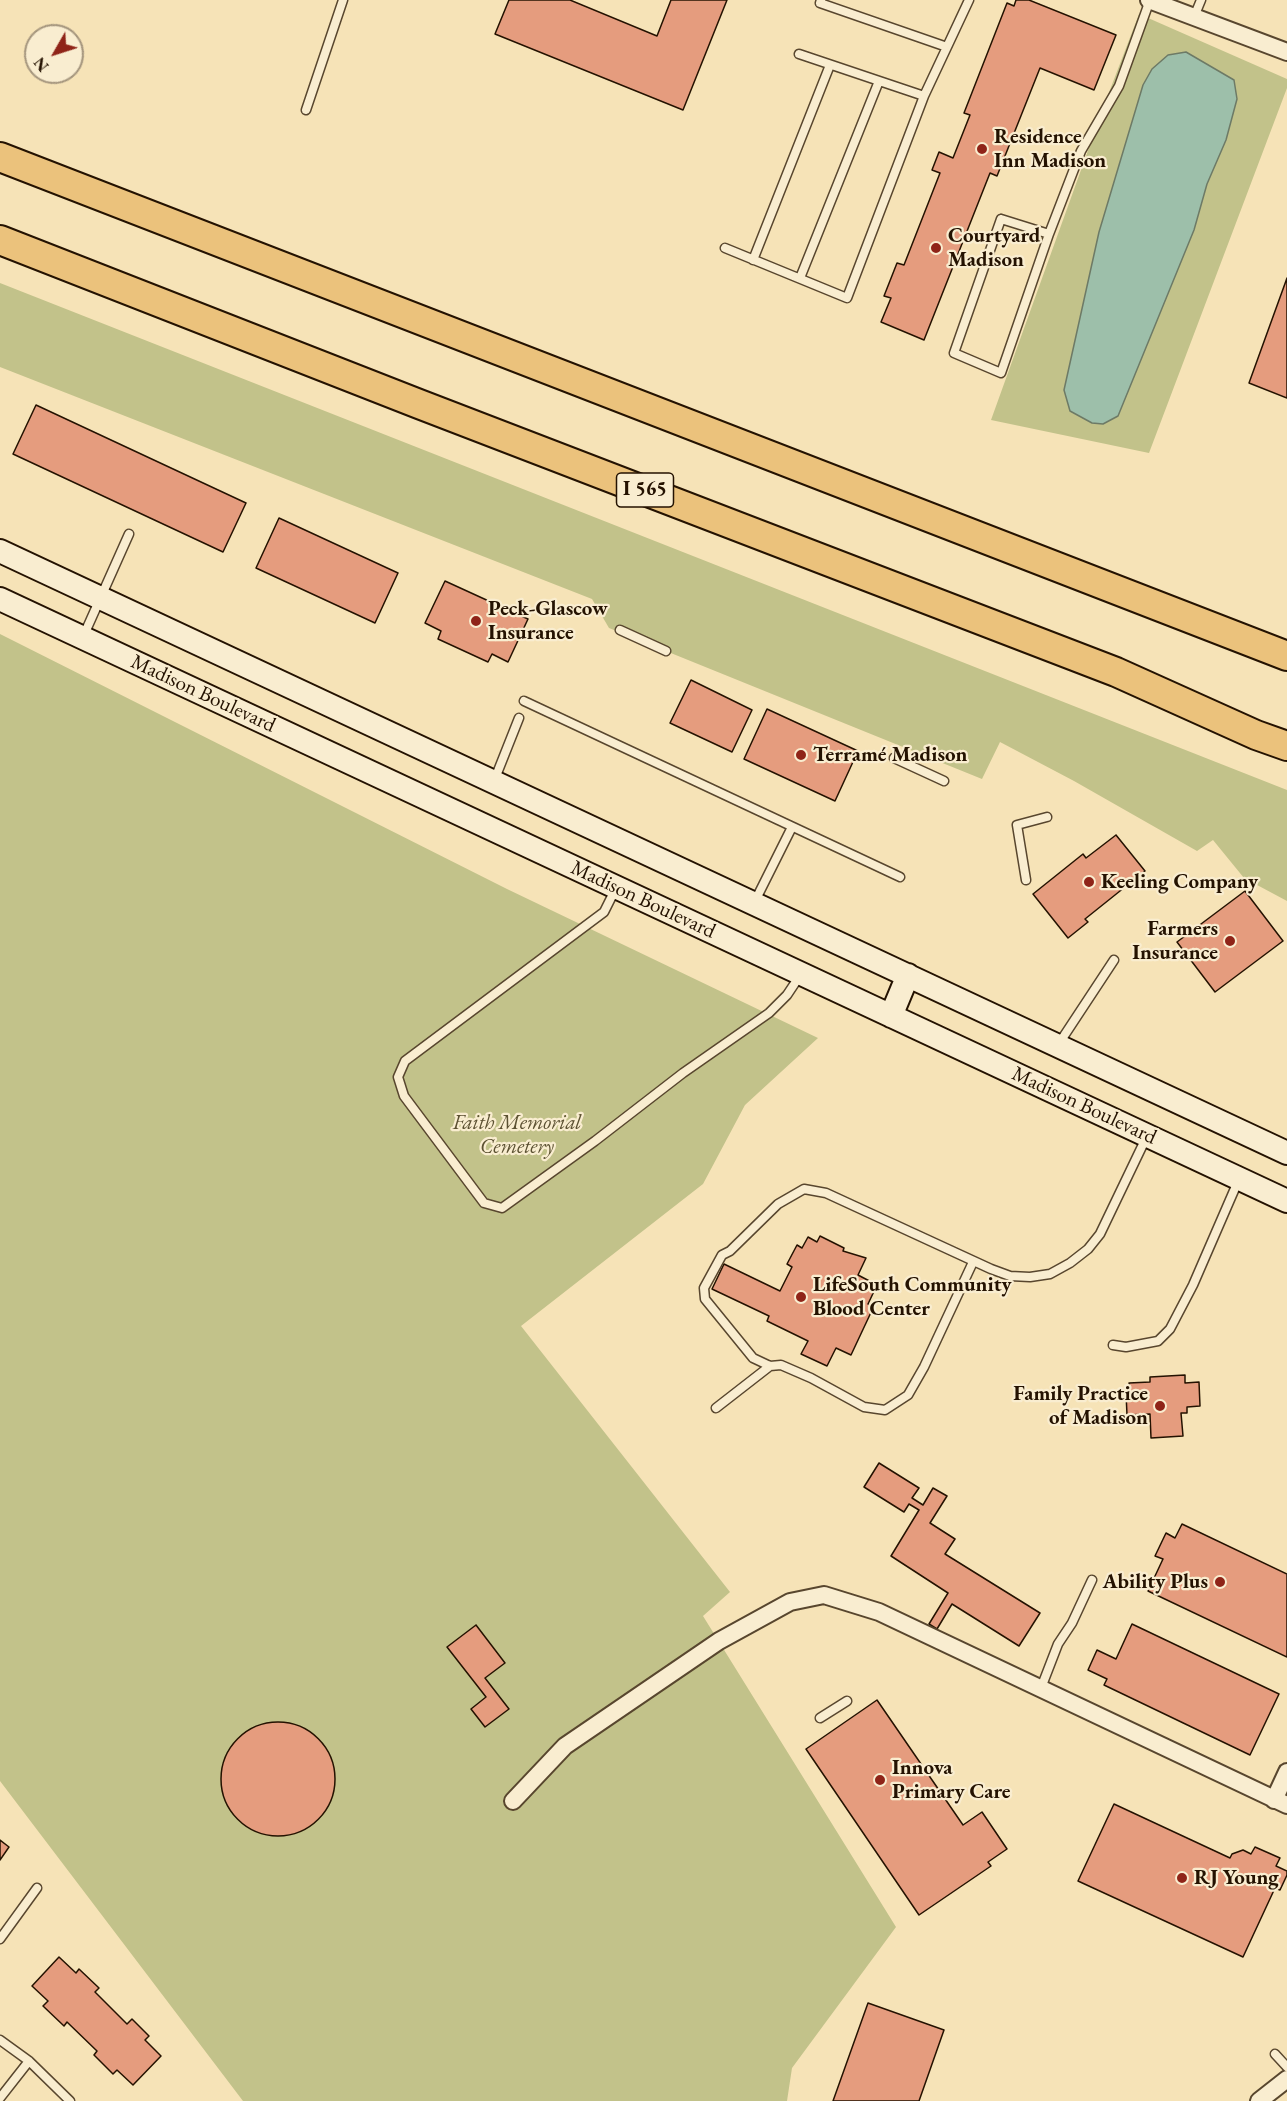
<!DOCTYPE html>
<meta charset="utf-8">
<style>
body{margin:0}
#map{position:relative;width:1287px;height:2101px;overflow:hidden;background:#f6e3b7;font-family:"EB Garamond",serif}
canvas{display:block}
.north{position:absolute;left:24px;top:24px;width:60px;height:60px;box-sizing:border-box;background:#f9edd0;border:2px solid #a4957d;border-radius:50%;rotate:231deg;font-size:16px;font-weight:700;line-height:24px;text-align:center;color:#241201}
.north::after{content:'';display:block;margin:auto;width:21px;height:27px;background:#8f2418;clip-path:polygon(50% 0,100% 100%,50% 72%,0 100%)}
</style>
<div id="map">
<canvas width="1287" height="2101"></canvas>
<div class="north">N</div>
</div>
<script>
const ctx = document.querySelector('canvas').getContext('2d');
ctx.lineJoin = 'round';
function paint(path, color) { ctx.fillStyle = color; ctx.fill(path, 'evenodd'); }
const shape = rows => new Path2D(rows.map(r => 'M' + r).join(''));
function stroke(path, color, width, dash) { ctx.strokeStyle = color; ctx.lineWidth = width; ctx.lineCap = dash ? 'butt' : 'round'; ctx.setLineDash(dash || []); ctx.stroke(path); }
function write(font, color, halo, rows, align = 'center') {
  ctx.font = font + ' "EB Garamond",serif'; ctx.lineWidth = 4.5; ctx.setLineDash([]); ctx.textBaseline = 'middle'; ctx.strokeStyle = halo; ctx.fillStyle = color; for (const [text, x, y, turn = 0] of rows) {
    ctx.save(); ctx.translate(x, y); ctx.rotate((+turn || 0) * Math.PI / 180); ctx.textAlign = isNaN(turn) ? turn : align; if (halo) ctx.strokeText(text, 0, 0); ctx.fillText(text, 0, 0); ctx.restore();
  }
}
const green = shape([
 [1139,14,1287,79,1287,88,1149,453,991,420,1108,95],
 [0,283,1287,790,1287,901,1244,878,1213,840,1197,851,1074,781,1000,742,982,779,609,628,592,599,0,367],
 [0,634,507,889,818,1038,745,1105,703,1184,521,1326,730,1592,703,1616,896,1927,792,2068,787,2101,243,2101,0,1781]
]);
const water = shape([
 [1186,52,1234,80,1237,99,1226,140,1207,184,1194,230,1118,416,1103,424,1092,423,1070,411,1064,390,1099,232,1143,85,1152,69,1168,55,1186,52]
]);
const building = shape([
 [509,0,570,0,657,36,671,0,727,0,683,110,495,34,509,0],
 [1016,0,1029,0,1116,35,1094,90,1040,68,997,176,990,173,924,340,881,322,891,298,884,296,897,263,904,265,940,173,932,170,939,152,953,158,970,115,964,113,1007,3,1014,6,1016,0],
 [1287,278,1287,398,1249,383,1287,278],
 [36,405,246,503,223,552,13,454,36,405],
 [279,518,398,573,375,623,256,568,279,518],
 [445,581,528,619,508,662,492,654,488,662,438,639,441,631,425,623,445,581],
 [691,680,752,710,732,752,670,723,691,680],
 [767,709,858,751,835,801,744,759,767,709],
 [1116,835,1145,871,1085,919,1088,922,1068,938,1033,894,1083,854,1086,858,1116,835],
 [1245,891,1283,941,1215,992,1177,942,1245,891],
 [820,1236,844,1248,843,1251,866,1258,858,1275,877,1285,868,1304,874,1306,851,1355,836,1348,827,1366,801,1354,808,1341,767,1321,769,1316,712,1289,724,1264,780,1291,792,1267,787,1264,797,1245,802,1248,808,1237,817,1242,820,1236],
 [1185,1375,1185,1383,1199,1382,1200,1406,1187,1407,1187,1413,1181,1413,1183,1436,1151,1438,1150,1414,1127,1415,1126,1393,1130,1393,1129,1383,1150,1382,1150,1377,1185,1375],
 [879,1463,919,1488,912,1498,923,1505,933,1488,947,1496,930,1523,955,1539,945,1554,1040,1613,1019,1646,952,1604,937,1629,929,1624,948,1593,891,1556,919,1510,909,1504,904,1512,864,1487,879,1463],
 [1182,1524,1287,1574,1287,1657,1148,1591,1163,1559,1155,1556,1166,1533,1175,1538,1182,1524],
 [1132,1624,1279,1694,1250,1755,1104,1685,1107,1679,1088,1670,1097,1650,1116,1659,1132,1624],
 [476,1625,505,1663,485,1678,509,1709,485,1727,471,1709,486,1697,447,1647,476,1625],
 [877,1700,963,1825,982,1812,1007,1849,988,1862,991,1866,919,1915,806,1749,877,1700],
 '221 1779a57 57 0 1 1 114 0a57 57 0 1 1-114 0Z',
 [1114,1804,1230,1858,1232,1854,1243,1850,1251,1854,1255,1847,1280,1858,1276,1866,1287,1871,1287,1875,1280,1890,1275,1888,1243,1957,1078,1881,1114,1804],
 [0,1840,9,1847,0,1860,0,1840],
 [59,1957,76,1973,79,1969,99,1988,95,1992,127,2024,132,2019,149,2036,145,2040,161,2056,133,2085,117,2070,113,2074,94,2055,97,2051,67,2022,64,2026,43,2006,48,2001,32,1986,59,1957],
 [868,2003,944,2030,919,2101,833,2101,868,2003]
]);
const lane = shape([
 [821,0,820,3,947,47,924,96],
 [1194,17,1201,0],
 [947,47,969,0],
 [306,110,343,0],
 [1001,219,1049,234,1001,373,954,353,1001,219],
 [1049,234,1081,151,1119,86,1150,0],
 [725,248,847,298,924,96,799,54],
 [753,260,830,65],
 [800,278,879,81],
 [620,630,666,651],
 [83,637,129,534],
 [524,701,900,877],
 [894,758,944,781],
 [494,781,519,718],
 [1026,880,1017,825,1047,817],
 [615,890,604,912,405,1061,398,1077,404,1096,484,1203,502,1208,595,1141,683,1073,769,1013,787,995,801,974],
 [754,903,792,827],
 [1058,1045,1114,960],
 [973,1262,924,1367,908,1395,885,1410,864,1407,811,1378,781,1365,770,1366,753,1358,705,1299,704,1288,722,1255,730,1251,778,1204,804,1189,826,1193,991,1269,1010,1276,1030,1277,1050,1274,1070,1263,1088,1249,1100,1234,1147,1136],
 [1113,1345,1126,1347,1158,1341,1170,1329,1193,1285,1239,1179],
 [716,1408,770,1366],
 [1041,1688,1058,1644,1072,1623,1092,1580],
 [820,1718,847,1701],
 [0,1939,37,1888],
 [0,2040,29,2061,70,2101],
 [1275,2054,1287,2067],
 [0,2098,29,2061]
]);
const street = shape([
 [1149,0,1287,52],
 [1274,1800,1287,1772],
 [513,1801,565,1746,719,1641,790,1602,824,1595,879,1612,1287,1805],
 [1259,2101,1287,2079]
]);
const secondary = shape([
 [0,551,1287,1153],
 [0,599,1287,1201],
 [891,1016,908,975]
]);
const highway = shape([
 [0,157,1287,656],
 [0,240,419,404,1116,672,1256,735,1287,746]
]);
const markers = [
 [982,149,6,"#8f2418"],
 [936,248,6,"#8f2418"],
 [476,621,6,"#8f2418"],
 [801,755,6,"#8f2418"],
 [1089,882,6,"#8f2418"],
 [1230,941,6,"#8f2418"],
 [801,1297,6,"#8f2418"],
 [1160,1406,6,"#8f2418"],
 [1220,1582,6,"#8f2418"],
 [880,1780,6,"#8f2418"],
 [1182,1878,6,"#8f2418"]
];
const shields = [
 [645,490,57]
];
const shieldNames = [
 ["I 565",645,490]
];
const poiNames = [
 ["Residence",994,137],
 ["Inn Madison",994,161],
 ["Courtyard",948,236],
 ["Madison",948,260],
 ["Peck-Glascow",488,609],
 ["Insurance",488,633],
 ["Terramé Madison",813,755],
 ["Keeling Company",1101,882],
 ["Farmers",1218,929,"right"],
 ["Insurance",1218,953,"right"],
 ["LifeSouth Community",813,1285],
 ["Blood Center",813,1309],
 ["Family Practice",1148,1394,"right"],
 ["of Madison",1148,1418,"right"],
 ["Ability Plus",1208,1582,"right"],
 ["Innova",892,1768],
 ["Primary Care",892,1792],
 ["RJ Young",1194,1878]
];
const streetNames = [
 ["Madison Boulevard",203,694,25],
 ["Madison Boulevard",643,900,25],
 ["Madison Boulevard",1084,1106,25]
];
const parkNames = [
 ["Faith Memorial",517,1123],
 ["Cemetery",517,1147]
];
paint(green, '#c2c28a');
paint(water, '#9dbfaa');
stroke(water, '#6d7a66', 1.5);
paint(building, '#e59c7e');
stroke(building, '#241201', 1.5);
stroke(lane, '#58462e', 11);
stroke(street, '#58462e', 20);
stroke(secondary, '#241201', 26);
stroke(highway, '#241201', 32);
stroke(lane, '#f9edd0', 8);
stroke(street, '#f9edd0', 16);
stroke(secondary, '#f9edd0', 22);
stroke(highway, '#ebc27c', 28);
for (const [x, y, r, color] of markers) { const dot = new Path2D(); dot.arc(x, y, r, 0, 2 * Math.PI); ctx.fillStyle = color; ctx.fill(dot); stroke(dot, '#f9edd0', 2); }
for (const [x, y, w] of shields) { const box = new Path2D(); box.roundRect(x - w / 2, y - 17, w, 34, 4.5); ctx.fillStyle = '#f9edd0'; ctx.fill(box); stroke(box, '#241201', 1.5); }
write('bold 20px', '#241201', null, shieldNames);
write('bold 21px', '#241201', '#f9edd0', poiNames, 'left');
write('21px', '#241201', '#f9edd0', streetNames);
write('italic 21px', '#5b5031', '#f9edd0', parkNames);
</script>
